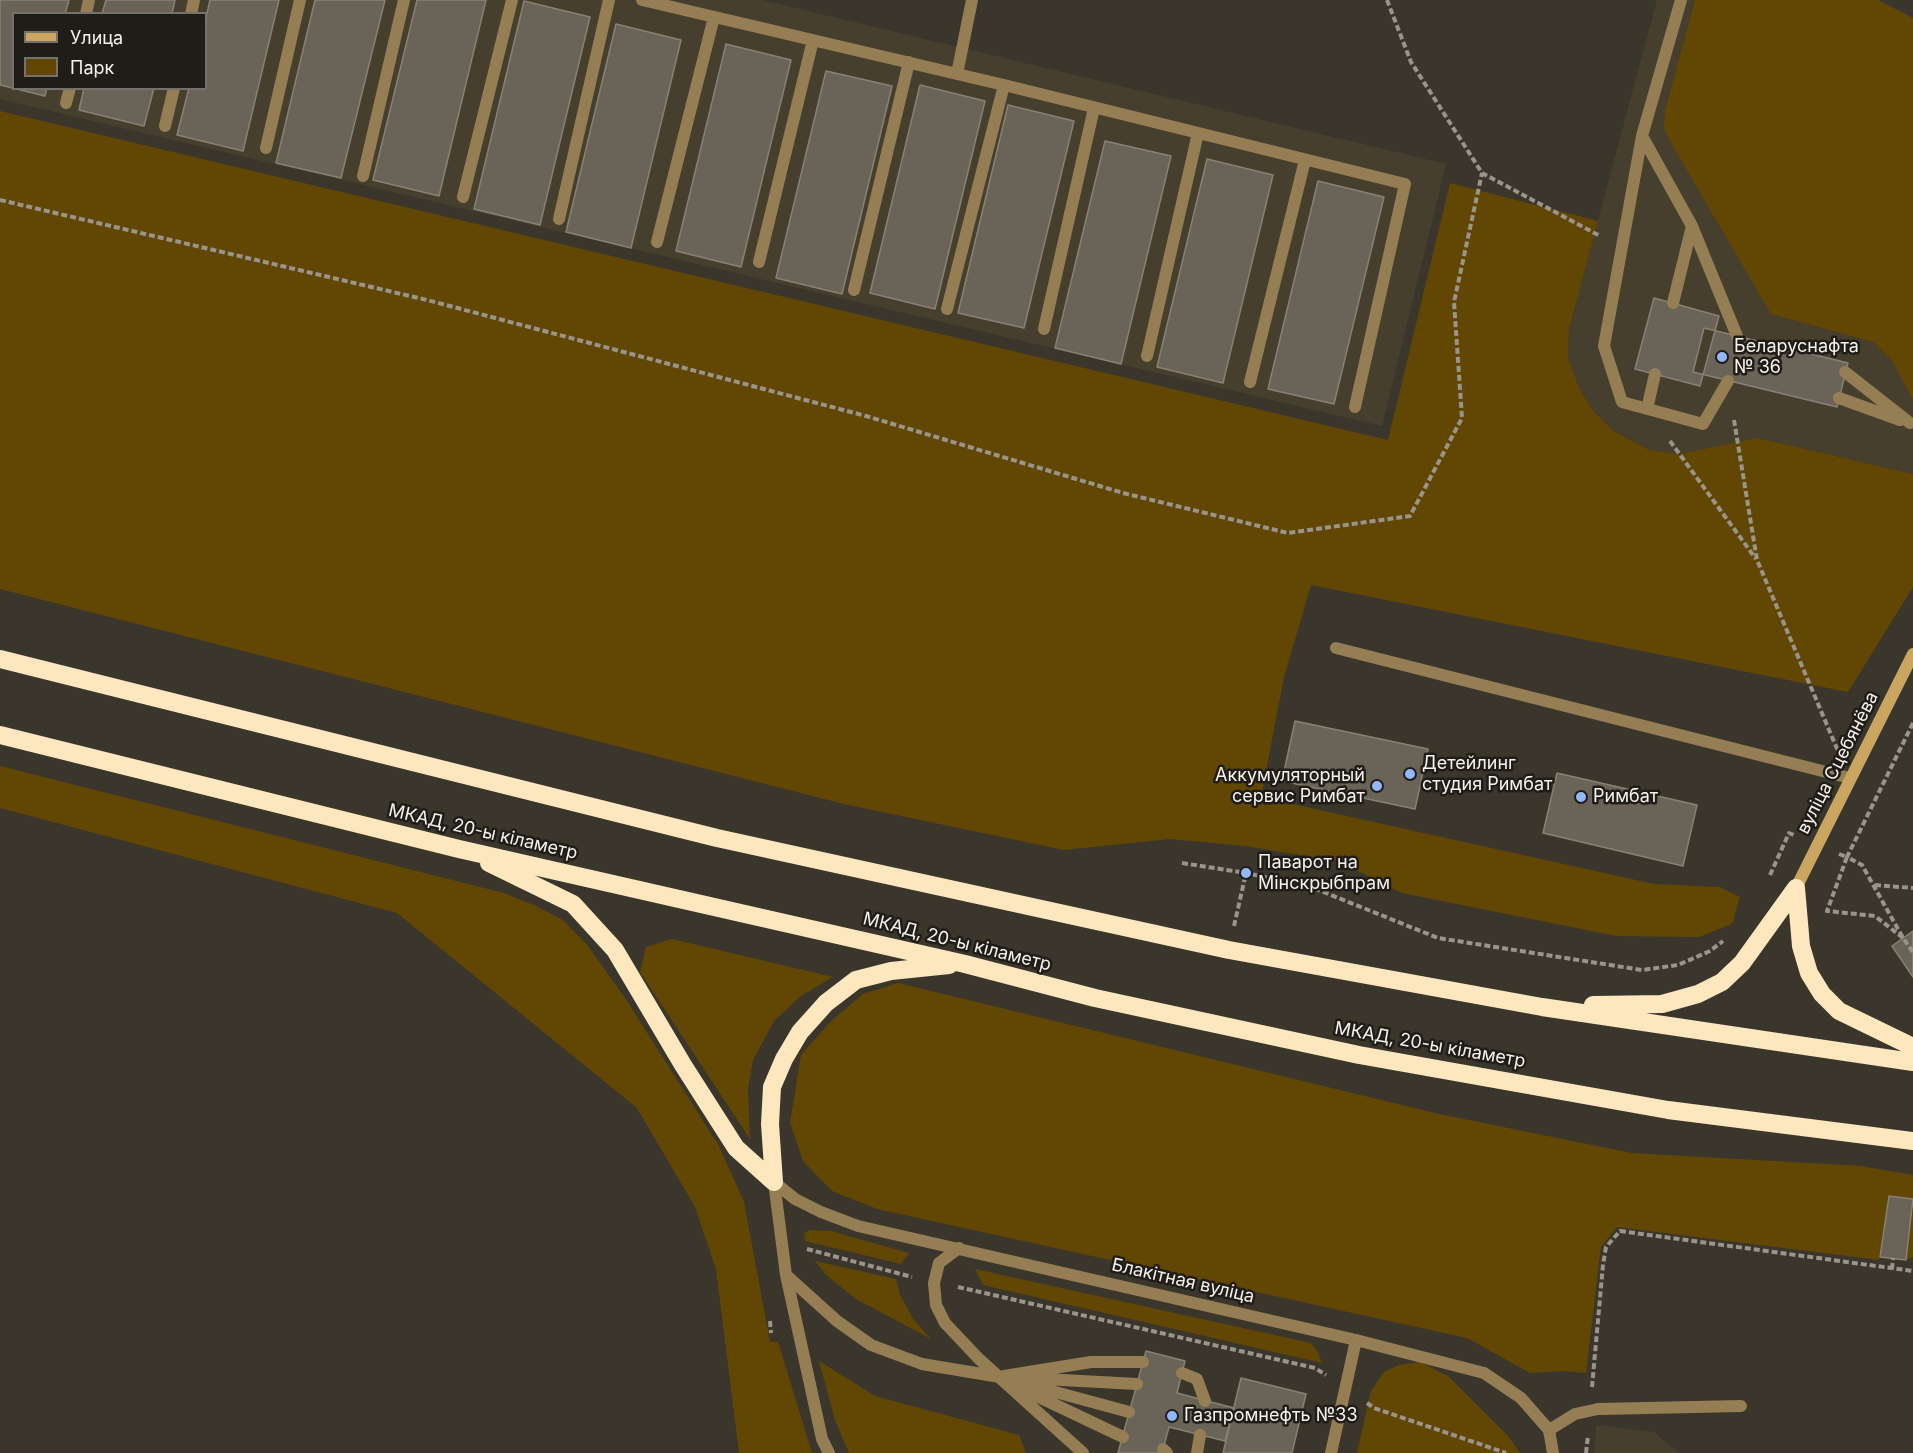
<!DOCTYPE html>
<meta charset="utf-8">
<style>
body{margin:0}
#map{position:relative;width:1913px;height:1453px;overflow:hidden;background:#3b362b;font-family:Inter,sans-serif}
canvas{display:block}
.legend{position:absolute;left:12px;top:12px;width:195px;height:78px;box-sizing:border-box;background:#201d19;border:2px solid #75726d;margin:0;padding:8px 10px;list-style:none;font-size:18px;color:#f5f1eb}
.legend li{display:flex;align-items:center;gap:12px;height:30px}
.legend b{width:30px;border:2px solid #75726d}
</style>
<div id="map">
<canvas width="1913" height="1453"></canvas>
<ul class="legend">
<li><b style="height:8px;background:#caa660"></b>Улица</li>
<li><b style="height:16px;background:#624704"></b>Парк</li>
</ul>
</div>
<script>
const ctx = document.querySelector('canvas').getContext('2d');
ctx.lineJoin = 'round';
function paint(path, color) { ctx.fillStyle = color; ctx.fill(path, 'evenodd'); }
const shape = rows => new Path2D(rows.map(r => 'M' + r).join(''));
function stroke(path, color, width, dash) { ctx.strokeStyle = color; ctx.lineWidth = width; ctx.lineCap = dash ? 'butt' : 'round'; ctx.setLineDash(dash || []); ctx.stroke(path); }
function write(font, color, halo, rows, align = 'center') {
  ctx.font = font + ' Inter,sans-serif'; ctx.lineWidth = 5; ctx.setLineDash([]); ctx.textBaseline = 'middle'; ctx.strokeStyle = halo; ctx.fillStyle = color; for (const [text, x, y, turn = 0] of rows) {
    ctx.save(); ctx.translate(x, y); ctx.rotate((+turn || 0) * Math.PI / 180); ctx.textAlign = isNaN(turn) ? turn : align; if (halo) ctx.strokeText(text, 0, 0); ctx.fillText(text, 0, 0); ctx.restore();
  }
}
const built = shape([
 [0,0,762,0,1446,164,1382,426,0,99],
 [14,14,206,14,206,88,14,88],
 [1657,0,1695,0,1665,110,1771,314,1873,342,1892,361,1913,400,1913,474,1758,438,1679,454,1649,450,1614,430,1594,412,1580,390,1568,358,1569,329],
 [1596,1425,1654,1432,1679,1453,1594,1453]
]);
const green = shape([
 [1695,0,1878,0,1913,18,1913,400,1892,361,1873,342,1771,314,1670,141,1664,127,1665,110],
 [0,111,1388,440,1450,183,1598,221,1569,329,1568,358,1580,390,1594,412,1614,431,1649,450,1679,454,1758,438,1913,474,1913,587,1848,692,1311,585,1284,677,1261,797,1654,884,1720,887,1740,897,1732,924,1699,937,1616,936,1402,893,1338,861,1245,846,1170,839,1064,850,844,804,0,589],
 [0,766,504,893,534,905,563,920,588,946,627,1001,719,1146,744,1202,770,1342,778,1342,812,1453,739,1453,716,1269,695,1207,637,1108,397,913,0,808],
 [672,939,833,977,801,996,774,1021,753,1060,748,1089,750,1139,640,972,646,947],
 [898,983,1439,1114,1632,1153,1861,1166,1913,1175,1913,1199,1889,1196,1879,1260,1617,1227,1601,1247,1586,1373,1563,1371,1530,1373,1467,1338,877,1209,832,1191,803,1161,790,1123,801,1055,831,1021,863,994],
 [1913,1210,1913,1257,1906,1260],
 [811,1230,831,1231,909,1253,901,1264,805,1241,804,1233],
 [815,1261,896,1279,900,1295,914,1320,931,1339,856,1299,826,1275],
 [975,1269,1311,1343,1318,1352,1322,1363,983,1285],
 [819,1361,875,1396,1019,1435,1026,1453,849,1453,835,1420],
 [1420,1362,1448,1376,1508,1436,1520,1453,1357,1453,1371,1391,1384,1372,1399,1365]
]);
const building = shape([
 [0,0,69,0,65,14,14,14,14,88,47,88,45,96,0,85,0,0],
 [106,0,175,0,172,14,102,14,106,0],
 [210,0,279,0,243,151,177,135,189,88,206,88,206,18,210,0],
 [315,0,385,0,341,178,276,163,315,0],
 [417,0,486,0,439,196,373,180,417,0],
 [524,1,590,17,540,225,474,209,524,1],
 [616,24,681,40,631,248,566,232,616,24],
 [726,44,791,60,741,267,676,251,726,44],
 [826,71,892,86,842,294,776,278,826,71],
 [920,85,985,101,935,309,870,293,920,85],
 [84,88,154,88,144,126,79,110,84,88],
 [1008,105,1074,121,1024,328,958,313,1008,105],
 [1105,141,1171,156,1121,364,1055,348,1105,141],
 [1207,159,1273,175,1223,383,1157,367,1207,159],
 [1318,181,1384,197,1334,404,1268,389,1318,181],
 [1654,298,1719,316,1700,386,1635,369,1654,298],
 [1704,328,1848,363,1837,407,1693,372,1704,328],
 [1295,721,1428,749,1415,809,1282,781,1295,721],
 [1557,773,1697,805,1683,866,1543,833,1557,773],
 [1913,931,1913,977,1892,946,1913,931],
 [1889,1196,1913,1199,1906,1260,1880,1257,1889,1196],
 [1146,1351,1185,1361,1177,1393,1234,1408,1225,1441,1169,1427,1162,1453,1118,1453,1146,1351],
 [1241,1378,1306,1394,1292,1453,1223,1453,1241,1378]
]);
const path = shape([
 [1387,0,1411,62,1482,173,1600,236],
 [0,200,427,300,866,416,1123,493,1288,533,1410,516,1462,418,1454,302,1482,173],
 [1734,420,1757,560,1838,751],
 [1670,441,1756,559],
 [1913,723,1847,857,1862,865,1903,938,1913,952],
 [1839,854,1847,857,1827,911,1875,916,1903,938],
 [1182,863,1246,873,1311,887,1438,938,1642,970,1678,965,1710,951,1723,941],
 [1770,875,1789,833,1796,836],
 [1875,885,1913,888],
 [1234,926,1246,873],
 [807,1249,912,1277],
 [1892,1269,1893,1258],
 [958,1287,1315,1368,1326,1375],
 [770,1321,771,1333],
 [1592,1387,1603,1265,1606,1247,1620,1231,1913,1271],
 [1367,1403,1374,1408,1506,1453],
 [1586,1453,1588,1436]
]);
const lane = shape([
 [642,0,1004,85,1405,184,1355,407],
 [1681,0,1642,136,1604,346,1622,402,1703,424,1728,381],
 [86,14,89,0],
 [191,14,194,0],
 [957,74,972,0],
 [66,103,70,88],
 [165,126,174,88],
 [1642,136,1692,226,1737,336],
 [266,148,300,0],
 [363,176,404,0],
 [463,197,512,0],
 [559,219,609,0],
 [657,242,714,17],
 [759,262,813,40],
 [854,290,909,62],
 [1673,303,1692,226],
 [947,309,1004,85],
 [1044,329,1094,108],
 [1147,356,1198,133],
 [1845,372,1910,423],
 [1250,382,1305,160],
 [1839,398,1900,420],
 [1647,409,1655,374],
 [1336,648,1850,778],
 [774,1182,786,1275,837,1321,871,1345,922,1364,1000,1377,1129,1412],
 [959,1248,939,1263,934,1283,936,1305,945,1323,979,1359,1083,1453],
 [786,1275,822,1439,829,1453],
 [1182,1373,1197,1379,1205,1401],
 [1004,1376,1091,1362,1143,1362],
 [1025,1378,1137,1384],
 [1022,1389,1123,1437],
 [1549,1430,1575,1414,1598,1409,1741,1406],
 [1163,1449,1167,1453],
 [1197,1453,1200,1435],
 [1331,1453,1356,1340]
]);
const street = shape([
 [774,1182,795,1199,821,1212,858,1226,1356,1340,1484,1373,1521,1398,1549,1430,1553,1453]
]);
const secondary = shape([
 [1796,888,1913,654]
]);
const highway = shape([
 [0,659,717,838,1229,950,1542,1007,1913,1062],
 [0,735,459,849,965,964,1095,998,1359,1055,1668,1110,1913,1141],
 [489,863,573,904,615,950,683,1065,736,1148,774,1182],
 [1796,888,1801,946,1809,973,1822,994,1839,1011,1913,1047],
 [1593,1005,1662,1004,1698,994,1722,982,1742,963,1796,888],
 [774,1182,770,1124,772,1087,784,1059,800,1032,826,1003,856,980,891,971,949,965]
]);
const markers = [
 [1722,357,6,"#92b7fd"],
 [1410,774,6,"#92b7fd"],
 [1377,786,6,"#92b7fd"],
 [1581,797,6,"#92b7fd"],
 [1246,873,6,"#92b7fd"],
 [1172,1416,6,"#92b7fd"]
];
const poiNames = [
 ["Беларуснафта",1734,347],
 ["№ 36",1734,368],
 ["Детейлинг",1422,764],
 ["студия Римбат",1422,785],
 ["Аккумуляторный",1365,776,"right"],
 ["сервис Римбат",1365,797,"right"],
 ["Римбат",1593,797],
 ["Паварот на",1258,863],
 ["Мінскрыбпрам",1258,884],
 ["Газпромнефть №33",1184,1416]
];
const streetNames = [
 ["вуліца Сцебянёва",1838,763,-63],
 ["МКАД, 20-ы кіламетр",483,832,13],
 ["МКАД, 20-ы кіламетр",957,942,14],
 ["МКАД, 20-ы кіламетр",1430,1045,10],
 ["Блакітная вуліца",1183,1281,13]
];
paint(built, '#473f2e');
paint(green, '#624704');
paint(building, '#6a6358');
stroke(building, '#888175', 1.5);
stroke(path, '#99958c', 4, [6, 3]);
stroke(lane, '#957e54', 12);
stroke(street, '#957e54', 12);
stroke(secondary, '#caa660', 12);
stroke(highway, '#fde7bf', 18);
for (const [x, y, r, color] of markers) { const dot = new Path2D(); dot.arc(x, y, r, 0, 2 * Math.PI); ctx.fillStyle = color; ctx.fill(dot); stroke(dot, '#201d19', 2); }
write('18px', '#f5f1eb', '#201d19', poiNames, 'left');
write('18px', '#f5f1eb', '#201d19', streetNames);
</script>
